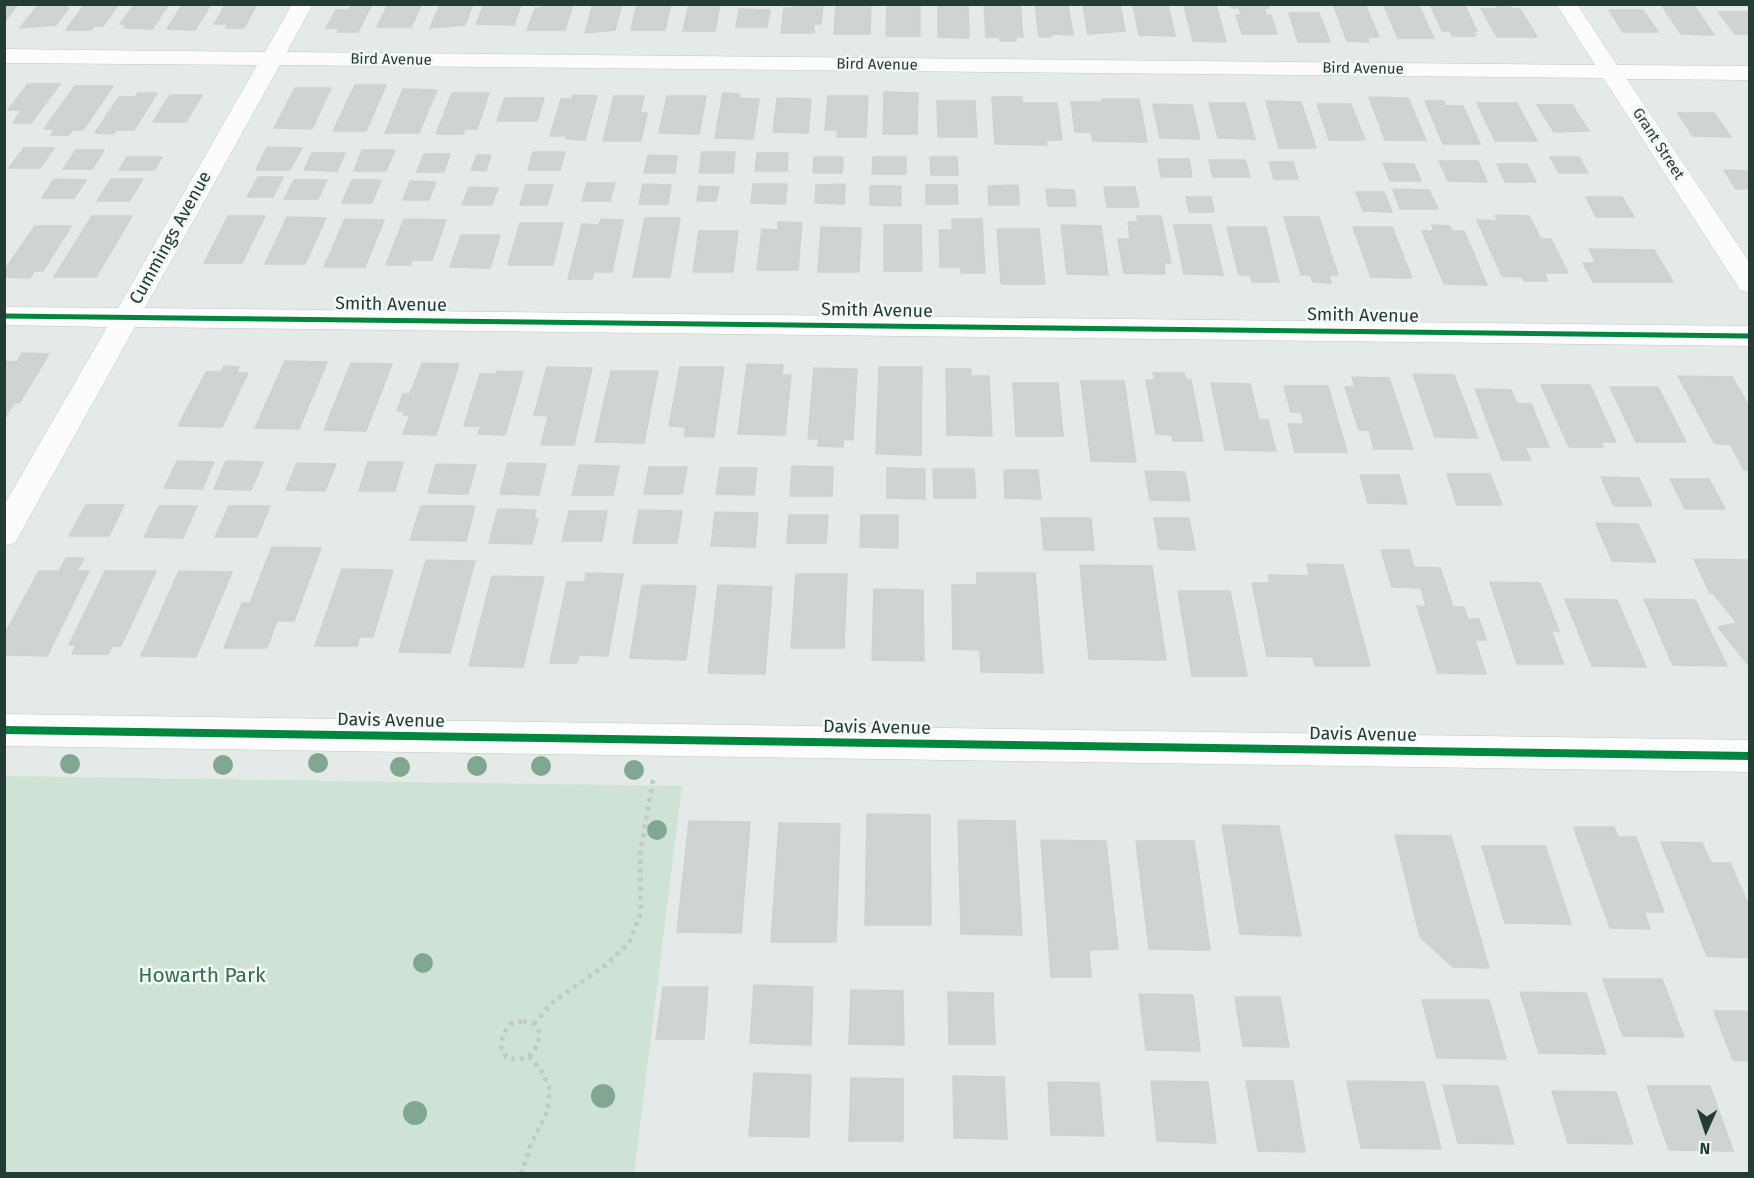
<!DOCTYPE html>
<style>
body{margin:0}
#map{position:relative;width:1754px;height:1178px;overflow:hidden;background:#e4eae7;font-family:"Fira Sans",sans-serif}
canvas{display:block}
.frame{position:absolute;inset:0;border:6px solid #233c36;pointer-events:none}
.north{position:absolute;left:1676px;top:1100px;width:60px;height:60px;-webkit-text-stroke:4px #f3f8f6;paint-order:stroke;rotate:183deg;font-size:16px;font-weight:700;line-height:24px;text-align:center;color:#233c36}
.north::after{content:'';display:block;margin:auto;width:21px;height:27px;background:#233c36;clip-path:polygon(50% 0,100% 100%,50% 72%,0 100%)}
</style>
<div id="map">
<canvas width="1754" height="1178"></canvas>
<div class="frame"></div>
<div class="north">N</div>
</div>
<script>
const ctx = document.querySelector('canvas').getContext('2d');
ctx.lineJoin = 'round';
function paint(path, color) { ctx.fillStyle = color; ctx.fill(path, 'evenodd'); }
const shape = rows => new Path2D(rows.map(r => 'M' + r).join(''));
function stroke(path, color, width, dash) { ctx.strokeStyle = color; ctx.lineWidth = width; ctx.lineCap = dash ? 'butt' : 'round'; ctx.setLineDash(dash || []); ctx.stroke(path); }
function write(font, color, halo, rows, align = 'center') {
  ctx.font = font + ' "Fira Sans",sans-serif'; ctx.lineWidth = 5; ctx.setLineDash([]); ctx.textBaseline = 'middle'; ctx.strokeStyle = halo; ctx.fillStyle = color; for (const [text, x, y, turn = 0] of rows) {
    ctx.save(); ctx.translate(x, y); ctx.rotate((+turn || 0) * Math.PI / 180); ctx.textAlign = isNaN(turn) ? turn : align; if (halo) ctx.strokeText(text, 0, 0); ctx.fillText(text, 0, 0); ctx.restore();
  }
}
const green = shape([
 [4,776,682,786,634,1173,5,1173]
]);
const building = shape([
 [4,4,18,4,5,21,4,21,4,4],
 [39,4,68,4,66,8,69,8,56,25,20,28,39,4],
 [85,4,119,4,103,26,94,26,91,30,66,30,85,4],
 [135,4,169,4,152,29,124,28,127,24,120,24,135,4],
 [183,4,211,4,195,30,167,29,183,4],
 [226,4,257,4,244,28,226,28,228,24,214,24,226,4],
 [352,4,372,4,358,32,337,32,340,28,326,28,336,10,349,10,352,4],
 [388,4,422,4,411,27,377,27,388,4],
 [440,4,473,4,465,25,430,28,440,4],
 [484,4,500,4,521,5,514,25,476,24,484,4],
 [543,4,573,4,565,30,527,30,535,8,541,8,543,4],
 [593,4,622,4,615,30,585,33,593,4],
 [637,4,671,4,665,30,631,30,637,4],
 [689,4,720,4,715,31,683,31,689,4],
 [794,4,823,4,821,24,814,24,814,33,781,33,784,8,793,8,794,4],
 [836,4,871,4,870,34,834,34,836,4],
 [887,4,920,4,920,36,886,36,887,4],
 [938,4,968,4,969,38,938,37,938,4],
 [984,4,1020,4,1023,37,1016,37,1016,41,1000,41,1000,37,986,37,984,4],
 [1035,4,1068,4,1073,35,1051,34,1051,37,1039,37,1035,4],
 [1120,4,1125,31,1088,34,1083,5,1120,4],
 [1133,4,1168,4,1175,36,1139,35,1133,4],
 [1231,4,1268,4,1269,8,1264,8,1266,15,1271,15,1277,34,1242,34,1236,15,1241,15,1239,8,1232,8,1231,4],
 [1333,4,1365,4,1379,37,1367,37,1369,42,1347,41,1333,4],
 [1383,4,1418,4,1434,38,1398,38,1383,4],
 [1430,4,1464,4,1477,31,1473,31,1476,36,1452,36,1450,31,1442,31,1430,4],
 [1495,4,1509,4,1512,9,1520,9,1537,37,1497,37,1481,9,1498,9,1495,4],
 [1661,4,1693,4,1714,35,1681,34,1661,4],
 [1184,5,1216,5,1226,42,1193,41,1184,5],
 [739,9,770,10,767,27,736,27,739,9],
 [1609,10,1643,10,1658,32,1623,32,1609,10],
 [1718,12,1750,12,1750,34,1735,34,1718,12],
 [1289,13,1319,13,1330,42,1298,42,1289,13],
 [28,84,60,84,31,123,13,123,22,110,8,110,28,84],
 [355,85,386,85,366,131,333,131,355,85],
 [75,86,113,86,83,130,72,130,69,135,51,135,55,129,44,129,75,86],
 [295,88,331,88,312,129,274,128,295,88],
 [403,89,437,90,419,133,385,133,403,89],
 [884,92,918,93,917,134,883,134,884,92],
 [138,93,157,93,134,130,116,130,113,134,95,133,119,97,135,97,138,93],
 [452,93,489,93,477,129,465,129,463,134,436,134,452,93],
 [723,93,740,94,739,98,759,99,753,139,715,138,723,93],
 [170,95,202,95,186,122,153,122,170,95],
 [573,95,597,96,585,140,566,139,567,136,550,136,561,99,572,99,573,95],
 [614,96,644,96,640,113,647,113,641,141,603,141,614,96],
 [667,96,706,96,699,134,659,133,667,96],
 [828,96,868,96,866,137,837,137,838,130,825,130,828,96],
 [992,97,1022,97,1022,103,1057,103,1062,140,1046,140,1047,145,995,144,992,97],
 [1369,97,1408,98,1426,140,1385,140,1369,97],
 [505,98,544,98,537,121,497,121,505,98],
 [777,98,811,99,808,133,773,132,777,98],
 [1102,99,1139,99,1147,142,1093,141,1091,132,1075,132,1071,102,1103,102,1102,99],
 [937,101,975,101,977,137,938,137,937,101],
 [1266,101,1301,102,1316,148,1279,148,1266,101],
 [1425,101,1444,101,1446,106,1463,106,1480,144,1443,144,1425,101],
 [1209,103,1245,103,1255,139,1218,138,1209,103],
 [1477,103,1517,103,1537,141,1495,141,1477,103],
 [1153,104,1192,105,1200,139,1160,138,1153,104],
 [1317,104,1351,104,1365,140,1329,140,1317,104],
 [1537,105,1572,105,1589,131,1554,132,1537,105],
 [1678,113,1714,113,1731,137,1693,136,1678,113],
 [267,147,302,148,290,170,256,170,267,147],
 [24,148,54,148,40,168,9,168,24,148],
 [76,150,104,150,92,169,63,169,76,150],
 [362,150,395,150,386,171,354,171,362,150],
 [533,152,565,152,560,170,528,170,533,152],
 [702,152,735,152,733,173,699,173,702,152],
 [312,153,345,153,337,171,304,170,312,153],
 [757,153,788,153,787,171,755,171,757,153],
 [424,154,450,154,444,172,417,172,424,154],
 [477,155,491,155,486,171,471,170,477,155],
 [648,155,677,156,675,173,644,173,648,155],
 [127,157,162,157,154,170,119,170,127,157],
 [814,157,843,157,842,173,813,173,814,157],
 [873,157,906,157,906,174,872,174,873,157],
 [930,157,957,157,958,175,931,175,930,157],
 [1550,157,1579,157,1588,173,1559,173,1550,157],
 [1158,159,1189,159,1192,177,1161,177,1158,159],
 [1209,160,1245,160,1250,177,1213,177,1209,160],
 [1439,161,1478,161,1487,182,1448,181,1439,161],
 [1269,162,1293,162,1298,179,1274,179,1269,162],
 [1383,163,1414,164,1421,181,1390,181,1383,163],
 [1497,164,1527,164,1536,182,1505,182,1497,164],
 [1724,170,1750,171,1750,189,1736,189,1724,170],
 [258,177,283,177,273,197,247,197,258,177],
 [54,179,86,180,74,198,42,198,54,179],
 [111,179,143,179,129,201,97,201,111,179],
 [294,180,327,180,318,199,284,199,294,180],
 [352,180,381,180,372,203,342,203,352,180],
 [410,181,436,182,429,200,403,200,410,181],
 [587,183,615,183,610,201,582,201,587,183],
 [643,184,671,185,668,204,639,204,643,184],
 [753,184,787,184,785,204,751,203,753,184],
 [845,184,844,204,815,203,816,185,845,184],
 [526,185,553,185,547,205,520,205,526,185],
 [926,185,957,185,958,204,926,204,926,185],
 [1018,185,1019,205,989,205,988,186,1018,185],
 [699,186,719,187,716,201,697,201,699,186],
 [870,186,901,186,901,206,870,205,870,186],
 [469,187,498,188,492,205,462,205,469,187],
 [1104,187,1135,187,1139,207,1107,207,1104,187],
 [1046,189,1074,190,1076,206,1048,206,1046,189],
 [1393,189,1429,190,1438,209,1400,209,1393,189],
 [1356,192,1384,192,1392,212,1363,211,1356,192],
 [1186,197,1211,197,1214,212,1189,212,1186,197],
 [1586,197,1622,197,1634,217,1596,217,1586,197],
 [1495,215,1529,216,1541,239,1551,239,1568,273,1544,273,1548,281,1524,281,1522,277,1502,276,1477,220,1498,221,1495,215],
 [92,216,132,216,96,277,54,277,92,216],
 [228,216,265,216,242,263,204,263,228,216],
 [1137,216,1161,216,1171,263,1164,263,1165,274,1124,273,1118,239,1130,239,1128,222,1138,222,1137,216],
 [287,217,326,218,305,264,265,264,287,217],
 [1284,217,1319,217,1338,275,1329,275,1331,283,1313,282,1310,275,1301,275,1284,217],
 [645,218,680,218,670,277,633,277,645,218],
 [345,219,384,220,365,267,324,267,345,219],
 [404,219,446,220,432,260,412,260,410,265,386,265,404,219],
 [601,219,623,220,612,272,594,272,592,279,568,279,582,224,599,225,601,219],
 [952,219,982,219,985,273,961,273,961,267,940,267,939,230,952,230,952,219],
 [778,222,802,223,798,270,757,270,762,229,778,230,778,222],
 [520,223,563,223,553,265,508,265,520,223],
 [884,225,921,225,922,271,884,271,884,225],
 [1061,225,1101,226,1108,275,1067,274,1061,225],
 [1174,225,1211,225,1223,275,1184,274,1174,225],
 [1432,225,1449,226,1452,231,1464,231,1487,285,1444,284,1422,231,1434,231,1432,225],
 [35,226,71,226,43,271,34,271,30,278,4,277,4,271,35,226],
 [821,227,861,228,859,272,818,272,821,227],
 [1227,227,1266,227,1279,282,1252,282,1250,275,1239,275,1227,227],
 [1353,227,1392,227,1412,278,1371,277,1353,227],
 [997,229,1039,229,1045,284,1001,284,997,229],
 [699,231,738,231,733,272,693,272,699,231],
 [461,235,500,235,490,268,450,267,461,235],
 [1589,249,1654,250,1673,282,1593,282,1583,263,1596,263,1589,249],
 [22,353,49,354,19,403,14,403,4,419,4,361,17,362,22,353],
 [285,361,327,362,299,429,255,428,285,361],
 [351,363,392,364,366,431,324,430,351,363],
 [422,363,459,364,436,435,403,434,410,415,403,415,405,411,397,411,403,394,410,394,422,363],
 [747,364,783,365,782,375,791,375,785,435,738,434,747,364],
 [224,366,239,367,236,373,248,373,222,427,178,426,206,372,221,372,224,366],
 [547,367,592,368,574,445,541,445,548,416,534,415,547,367],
 [680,367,724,367,714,437,684,436,686,427,669,426,680,367],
 [879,367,922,367,921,455,876,454,879,367],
 [814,368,857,369,853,440,844,439,843,447,818,446,819,439,808,439,814,368],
 [946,369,971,369,971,376,989,376,992,436,947,435,946,369],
 [497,371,523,372,505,435,478,434,481,426,464,426,480,374,496,374,497,371],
 [611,371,658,371,644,443,595,442,611,371],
 [1153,373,1184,373,1186,380,1191,380,1203,441,1173,441,1172,435,1156,434,1146,380,1155,380,1153,373],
 [1413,374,1454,375,1478,438,1435,437,1413,374],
 [1678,376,1732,377,1750,408,1750,470,1744,470,1730,444,1715,444,1678,376],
 [1352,377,1389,378,1413,449,1374,449,1369,430,1359,430,1345,387,1355,387,1352,377],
 [1081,381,1124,381,1136,462,1091,461,1081,381],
 [1013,383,1058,383,1063,436,1016,436,1013,383],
 [1211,383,1250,384,1259,420,1268,420,1276,451,1225,450,1211,383],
 [1541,385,1590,385,1616,442,1601,442,1603,447,1569,447,1541,385],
 [1284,386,1328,386,1347,452,1295,452,1288,424,1304,424,1301,412,1291,412,1284,386],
 [1610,387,1658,387,1686,442,1636,442,1610,387],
 [1475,389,1511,390,1517,404,1531,404,1549,447,1525,447,1531,460,1502,460,1475,389],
 [177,461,214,462,202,489,164,488,177,461],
 [226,461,263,462,251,490,214,489,226,461],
 [368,462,403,462,395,491,359,491,368,462],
 [297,463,336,464,325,491,286,490,297,463],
 [508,463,546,464,539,495,500,494,508,463],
 [436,464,476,465,468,494,428,493,436,464],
 [579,465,619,466,613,495,572,495,579,465],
 [792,466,833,467,832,496,790,496,792,466],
 [649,467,687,467,682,494,644,494,649,467],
 [720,468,757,468,754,495,716,494,720,468],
 [887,468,925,469,925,499,887,498,887,468],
 [933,469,974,469,976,498,934,498,933,469],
 [1004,470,1038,470,1041,499,1005,498,1004,470],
 [1145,471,1185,472,1190,501,1150,500,1145,471],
 [1447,474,1490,474,1502,505,1457,505,1447,474],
 [1360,475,1399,475,1407,504,1368,503,1360,475],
 [1601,477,1639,478,1652,506,1614,506,1601,477],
 [1670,479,1709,479,1725,509,1685,509,1670,479],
 [86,505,124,505,109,536,69,536,86,505],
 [159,506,197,506,183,538,144,537,159,506],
 [229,506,270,506,257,537,215,537,229,506],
 [421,506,475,506,466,541,410,540,421,506],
 [498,509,536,510,534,519,538,519,532,544,489,543,498,509],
 [639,510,682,511,677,543,633,543,639,510],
 [569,511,607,511,602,541,562,541,569,511],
 [715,512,758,513,755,547,711,546,715,512],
 [789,515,828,515,826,543,787,543,789,515],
 [861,515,898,515,898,548,860,547,861,515],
 [1041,518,1091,518,1094,550,1044,550,1041,518],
 [1154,518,1189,518,1195,550,1159,549,1154,518],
 [1596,523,1638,524,1656,562,1612,561,1596,523],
 [272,547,321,548,294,621,277,621,267,648,224,648,242,603,250,603,272,547],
 [1381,550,1409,550,1414,567,1440,568,1453,607,1464,607,1468,619,1479,619,1486,640,1475,640,1486,674,1438,673,1417,606,1426,607,1421,588,1392,587,1381,550],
 [66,558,84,558,77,571,89,571,47,656,4,655,4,635,39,571,59,571,66,558],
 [1694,559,1750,560,1750,667,1718,627,1737,623,1713,593,1710,593,1694,559],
 [426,560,475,561,450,653,399,652,426,560],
 [1307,564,1343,565,1370,666,1315,666,1313,657,1267,656,1252,583,1270,583,1268,575,1309,576,1307,564],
 [1080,565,1152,566,1166,660,1089,659,1080,565],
 [342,569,393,570,373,637,359,637,357,646,315,646,342,569],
 [105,571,156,571,121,646,112,646,108,654,72,654,76,645,69,645,105,571],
 [179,571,232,572,196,657,141,656,179,571],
 [586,573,623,574,608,656,579,655,577,663,550,663,567,582,585,582,586,573],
 [977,573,1035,573,1043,673,981,672,980,650,953,649,952,585,977,585,977,573],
 [796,574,847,574,844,648,791,648,796,574],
 [492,576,544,577,523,667,469,666,492,576],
 [1490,582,1540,583,1559,631,1551,631,1564,664,1517,664,1490,582],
 [642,585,696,586,686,660,630,658,642,585],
 [718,585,772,587,765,674,708,673,718,585],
 [874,589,923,590,924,661,872,660,874,589],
 [1178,591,1230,591,1247,676,1192,676,1178,591],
 [1565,599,1617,600,1646,667,1592,666,1565,599],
 [1644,599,1695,600,1727,666,1673,665,1644,599],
 [867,814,930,815,931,925,865,925,867,814],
 [958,820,1015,821,1022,935,961,934,958,820],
 [689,821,750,822,741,933,677,932,689,821],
 [779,823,840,824,836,942,771,942,779,823],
 [1222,825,1279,826,1301,936,1240,934,1222,825],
 [1574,827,1614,827,1618,837,1577,837,1574,827],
 [1395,835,1451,836,1489,968,1453,967,1420,937,1395,835],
 [1577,837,1636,837,1664,912,1644,912,1650,929,1610,928,1577,837],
 [1041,840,1106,841,1118,949,1089,950,1091,977,1051,977,1041,840],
 [1136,841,1194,841,1210,950,1149,949,1136,841],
 [1661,842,1702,843,1711,863,1730,863,1750,908,1750,958,1707,956,1661,842],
 [1482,846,1545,846,1571,924,1505,923,1482,846],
 [1603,979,1662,979,1684,1037,1623,1036,1603,979],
 [754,985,813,987,811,1045,750,1043,754,985],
 [663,987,708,987,704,1039,656,1039,663,987],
 [851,990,903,991,904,1045,849,1044,851,990],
 [948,992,993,993,995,1044,949,1044,948,992],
 [1520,992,1586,993,1606,1054,1539,1053,1520,992],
 [1139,994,1193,995,1200,1051,1146,1050,1139,994],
 [1235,997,1280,997,1289,1047,1243,1046,1235,997],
 [1422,1000,1489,1000,1506,1059,1437,1058,1422,1000],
 [1714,1011,1750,1011,1750,1061,1733,1060,1714,1011],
 [754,1073,811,1075,809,1137,749,1136,754,1073],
 [953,1076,1004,1077,1007,1139,954,1138,953,1076],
 [851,1078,903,1079,903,1141,849,1141,851,1078],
 [1151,1081,1208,1082,1216,1143,1157,1141,1151,1081],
 [1246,1081,1293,1081,1305,1152,1258,1151,1246,1081],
 [1347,1081,1424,1082,1441,1149,1361,1148,1347,1081],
 [1048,1082,1099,1083,1104,1136,1051,1135,1048,1082],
 [1443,1085,1498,1086,1514,1144,1458,1143,1443,1085],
 [1647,1086,1710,1086,1733,1151,1669,1150,1647,1086],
 [1552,1091,1616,1092,1633,1144,1568,1143,1552,1091]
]);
const path = shape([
 [523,1021,534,1024,540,1033,537,1046,529,1056,517,1060,506,1057,501,1046,503,1034,511,1024,523,1021],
 [534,1024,552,1003,607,964,629,943,641,913,640,855,653,780],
 [521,1174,531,1144,547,1112,550,1090,541,1070,529,1056]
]);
const minor = shape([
 [292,4,313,4,287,52,1595,65,1556,4,1577,4,1617,65,1750,66,1750,80,1627,79,1750,263,1750,293,1740,290,1603,78,280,65,145,308,1750,326,1750,346,135,327,15,543,4,546,4,505,107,327,4,325,4,307,118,308,257,65,4,63,4,49,265,52,292,4],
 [4,714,1750,740,1750,772,4,746,4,714]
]);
const cyclewayFar1 = shape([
 [4,316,1750,336]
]);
const cycleway = shape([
 [4,730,1750,756]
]);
const trees = [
 [318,763,10],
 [70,764,10],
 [223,765,10],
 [477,766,10],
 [541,766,10],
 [400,767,10],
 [634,770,10],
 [657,830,10],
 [423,963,10],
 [603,1096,12],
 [415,1113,12]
];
const farStreetnames = [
 ["Bird Avenue",391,60,1],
 ["Bird Avenue",877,65,1],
 ["Bird Avenue",1363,69,1],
 ["Grant Street",1658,144,57]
];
const streetNames = [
 ["Cummings Avenue",171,238,-61],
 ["Smith Avenue",391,305,1],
 ["Smith Avenue",877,311,1],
 ["Smith Avenue",1363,316,1],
 ["Davis Avenue",391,721,1],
 ["Davis Avenue",877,728,1],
 ["Davis Avenue",1363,735,1]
];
const nearParknames = [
 ["Howarth Park",202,976]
];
paint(green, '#cee2d5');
paint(building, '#cfd3d2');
stroke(building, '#cdd3d0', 1.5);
stroke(minor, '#c1c7c4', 1);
stroke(path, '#c1cac6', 4.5, [4, 5]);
paint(minor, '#fbfcfb');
stroke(cyclewayFar1, '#00873e', 5);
stroke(cycleway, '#00873e', 8);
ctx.fillStyle = '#81a792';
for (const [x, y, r] of trees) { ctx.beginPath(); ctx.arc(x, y, r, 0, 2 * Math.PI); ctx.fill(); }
write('15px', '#233c36', '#f3f8f6', farStreetnames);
write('18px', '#233c36', '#f3f8f6', streetNames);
write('21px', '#30704c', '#f3f8f6', nearParknames);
</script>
